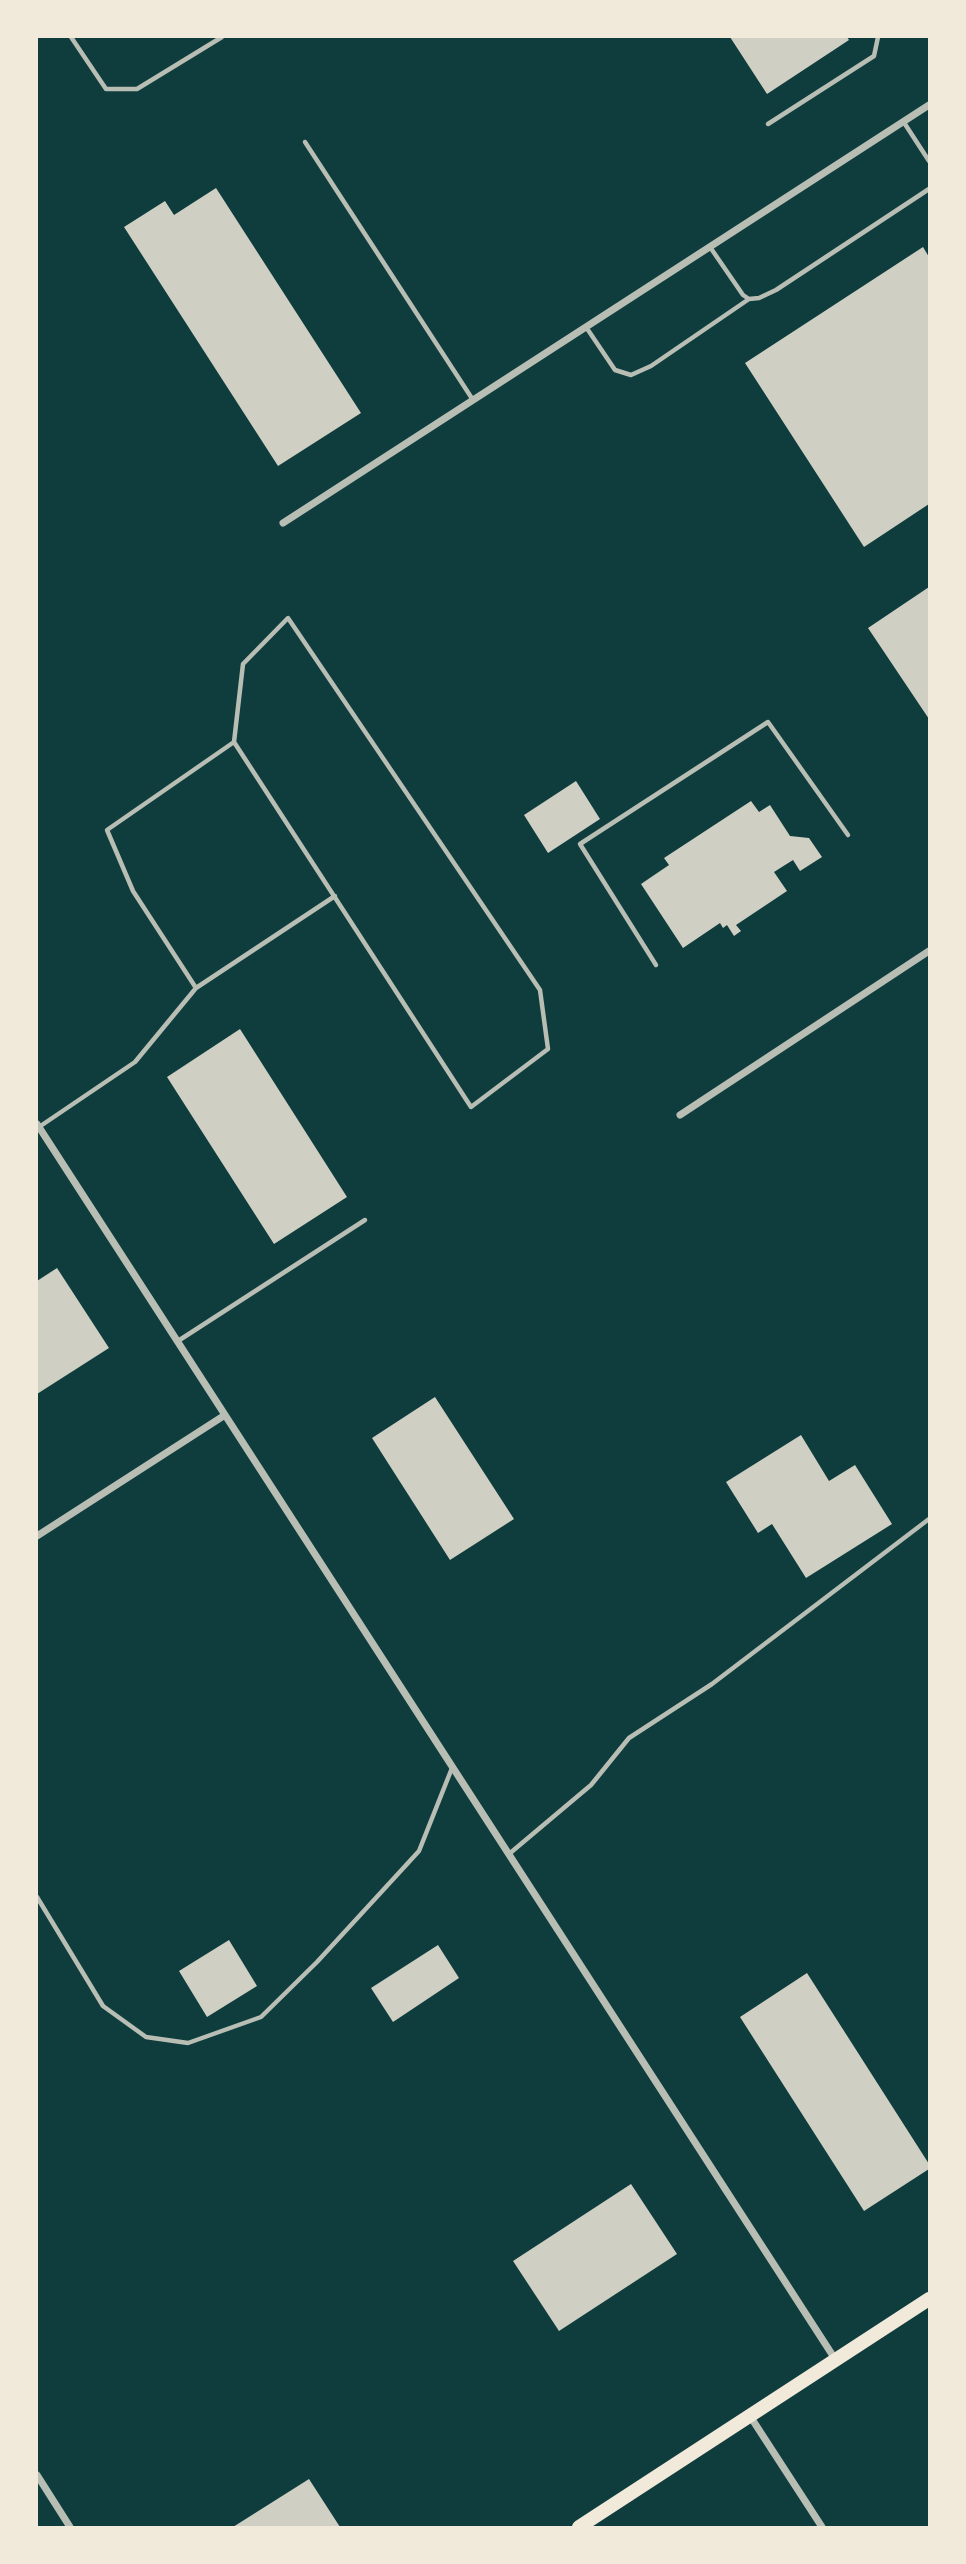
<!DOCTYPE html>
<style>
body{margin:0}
#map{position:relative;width:966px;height:2564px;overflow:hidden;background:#0f3d3e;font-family:Montserrat,sans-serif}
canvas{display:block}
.frame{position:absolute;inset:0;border:38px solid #f1e9da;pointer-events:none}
</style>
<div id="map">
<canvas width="966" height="2564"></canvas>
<div class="frame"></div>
</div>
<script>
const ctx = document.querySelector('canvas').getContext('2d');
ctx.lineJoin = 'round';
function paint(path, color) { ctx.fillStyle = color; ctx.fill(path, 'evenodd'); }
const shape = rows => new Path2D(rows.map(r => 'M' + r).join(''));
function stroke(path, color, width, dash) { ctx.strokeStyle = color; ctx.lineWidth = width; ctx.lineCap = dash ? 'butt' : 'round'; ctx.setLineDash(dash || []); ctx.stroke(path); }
const building = shape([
 [730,37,847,37,849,40,767,94],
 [216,188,361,413,278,466,124,227,165,201,174,215],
 [923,247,929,257,929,504,864,547,745,363],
 [929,587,929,719,868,628],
 [576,781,600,819,548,853,524,815],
 [751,801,759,812,770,805,790,836,809,838,822,857,800,871,793,860,774,872,787,891,736,925,741,931,734,936,727,925,723,928,720,923,683,948,641,884,669,865,664,858],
 [240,1029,347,1197,274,1244,167,1077],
 [57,1268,109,1348,37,1394,37,1281],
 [435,1397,514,1519,450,1560,372,1438],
 [801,1435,829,1481,855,1465,892,1524,806,1578,772,1524,758,1533,726,1482],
 [229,1940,257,1986,207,2017,179,1971],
 [438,1945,459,1978,393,2022,371,1988],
 [807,1973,929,2164,929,2169,864,2211,740,2017],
 [631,2184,677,2254,559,2331,513,2261],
 [309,2479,340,2527,233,2527]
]);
const service = shape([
 [71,37,106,89,137,89,222,37],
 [903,121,929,161],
 [768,124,874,56,878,37],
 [305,142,473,400],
 [710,247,743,295,749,299,759,298,776,290,929,189],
 [586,327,615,370,631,375,651,366,749,299],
 [656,965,580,844,768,722,848,835],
 [196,988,335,896],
 [39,1127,135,1062,196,988,133,891,107,830,234,742,471,1107,548,1049,540,990,288,618,243,664,234,742],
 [178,1341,365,1220],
 [509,1854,591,1785,629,1738,712,1684,929,1519],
 [37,1897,103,2006,146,2037,188,2043,261,2017,317,1962,419,1851,452,1768]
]);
const minor = shape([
 [283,523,929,105],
 [680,1115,929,951],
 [37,1124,835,2359],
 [37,1536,225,1415],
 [750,2416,822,2527],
 [37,2475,70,2527]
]);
const secondary = shape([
 [579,2527,929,2299]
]);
paint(building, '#cfcfc3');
stroke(service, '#b8beb3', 4.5);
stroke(minor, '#b8beb3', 7);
stroke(secondary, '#f1e9da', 14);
</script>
